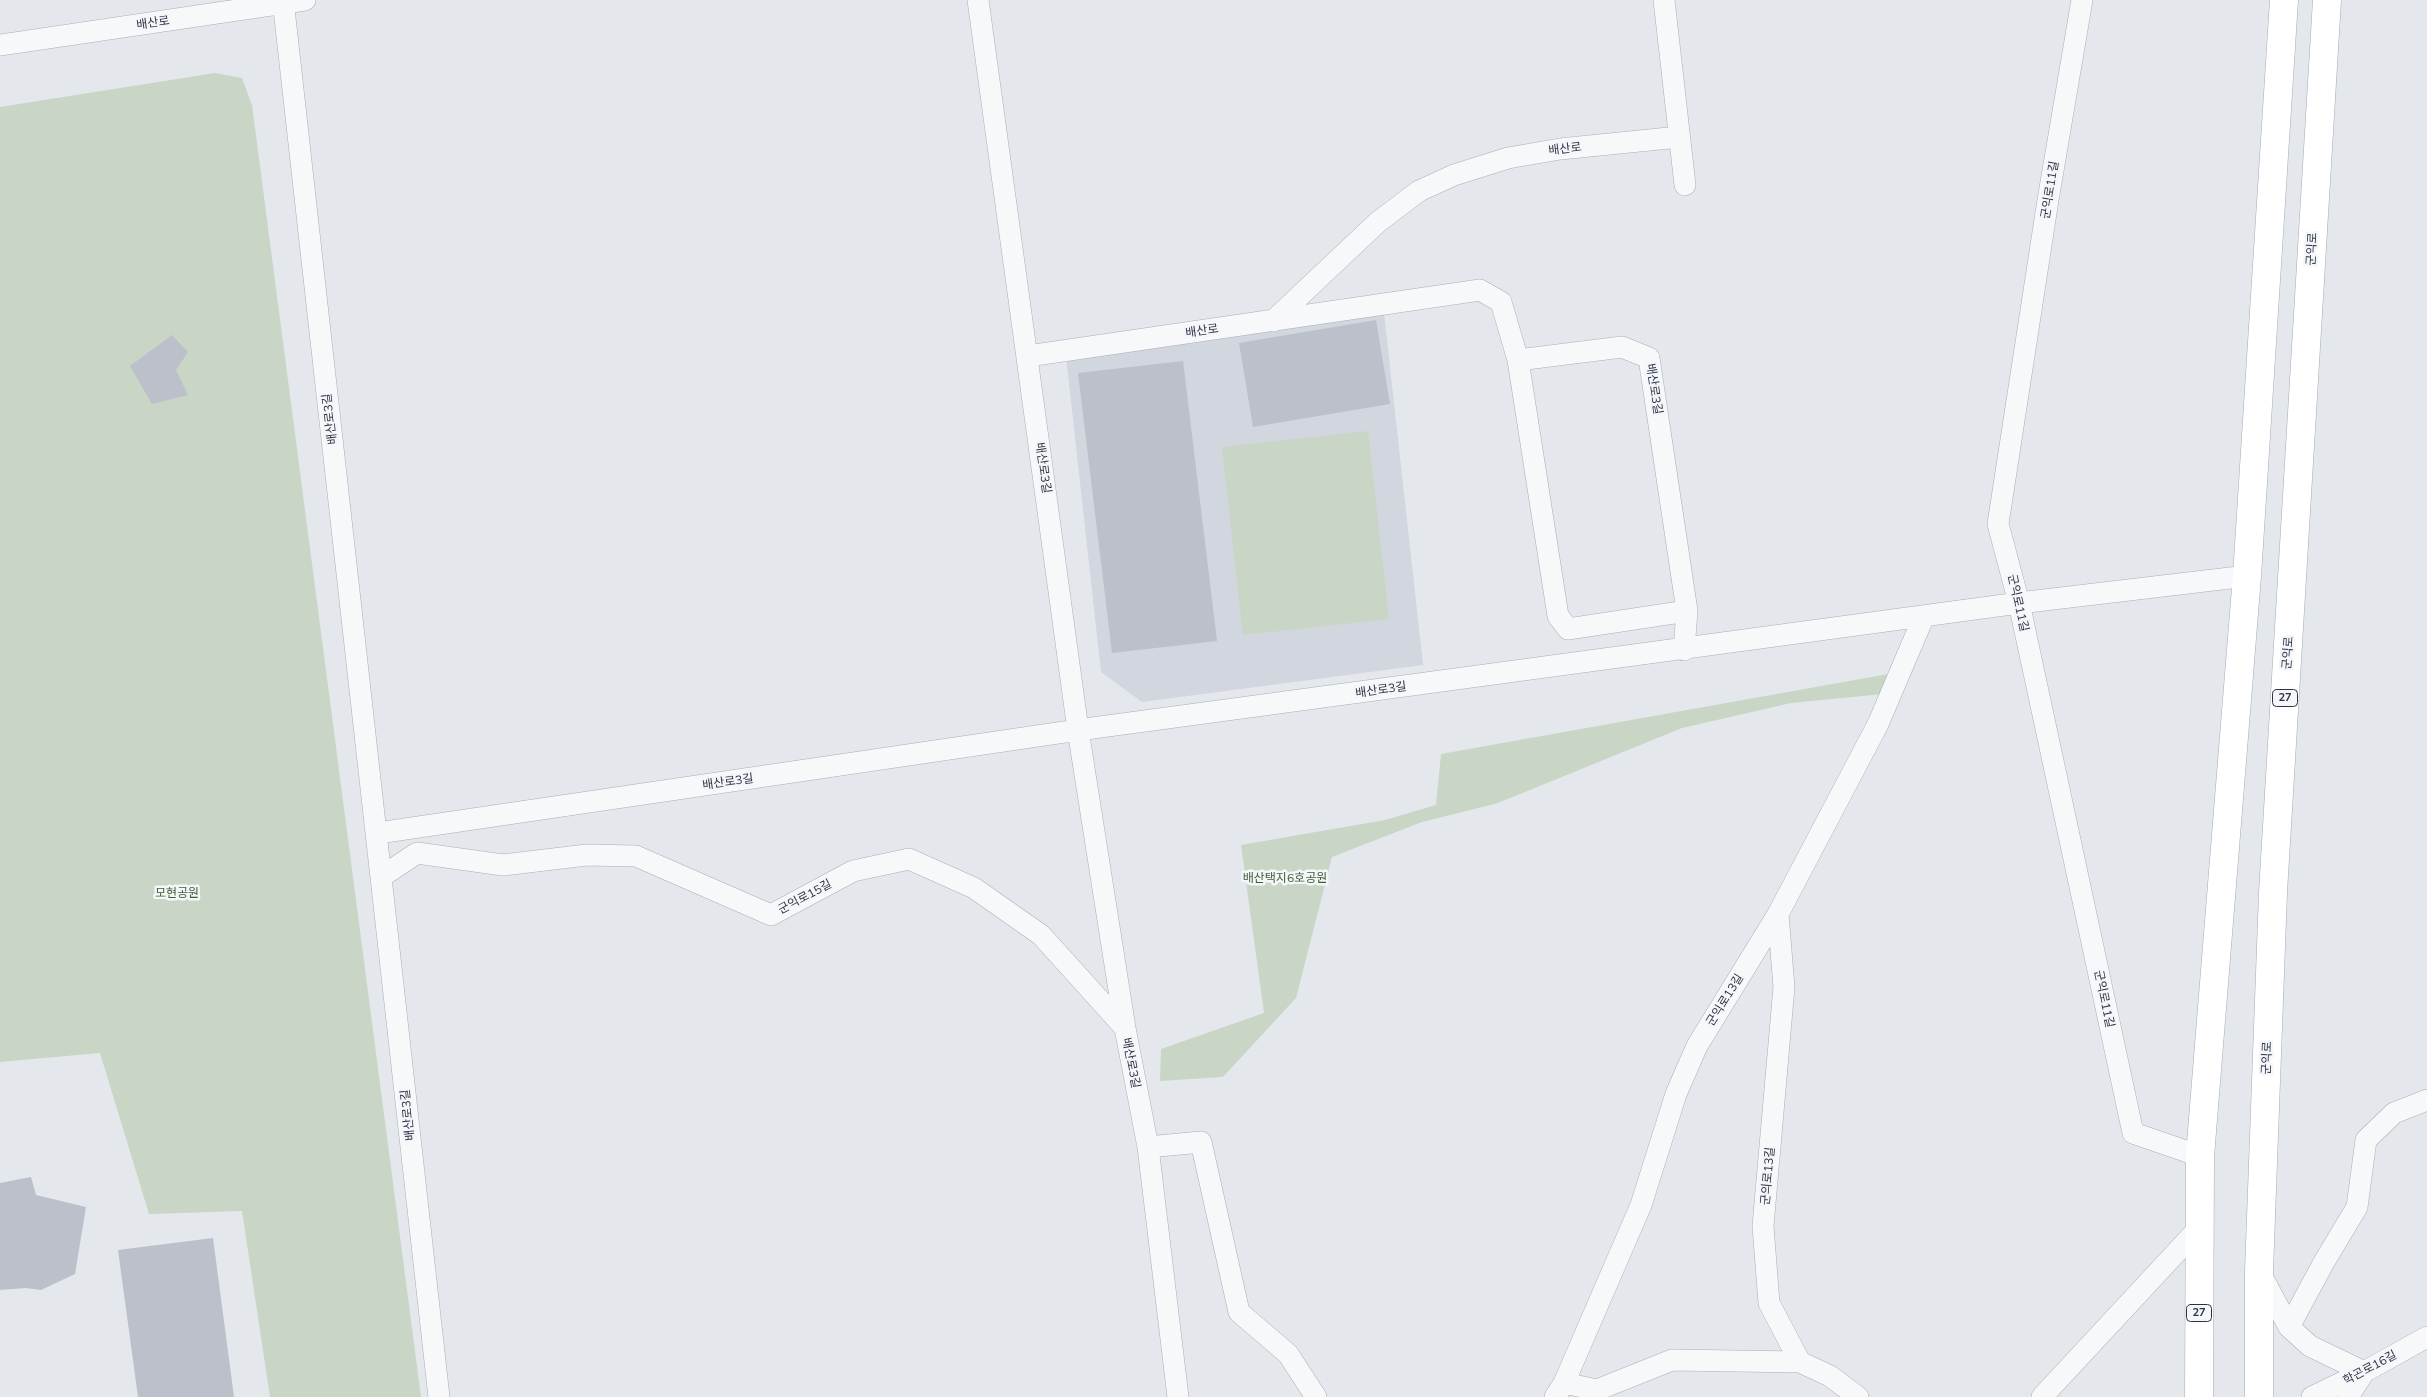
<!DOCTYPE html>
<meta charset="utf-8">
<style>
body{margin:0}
canvas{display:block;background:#e4e7ec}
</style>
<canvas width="2427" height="1397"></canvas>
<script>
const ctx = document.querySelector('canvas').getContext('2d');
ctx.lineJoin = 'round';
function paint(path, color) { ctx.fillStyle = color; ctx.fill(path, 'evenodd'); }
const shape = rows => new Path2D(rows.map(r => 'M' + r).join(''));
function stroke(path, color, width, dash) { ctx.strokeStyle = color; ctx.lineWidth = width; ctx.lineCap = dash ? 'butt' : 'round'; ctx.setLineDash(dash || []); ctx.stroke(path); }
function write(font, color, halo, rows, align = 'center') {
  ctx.font = font + ' Mulish,"Noto Sans KR",sans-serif'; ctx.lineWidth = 5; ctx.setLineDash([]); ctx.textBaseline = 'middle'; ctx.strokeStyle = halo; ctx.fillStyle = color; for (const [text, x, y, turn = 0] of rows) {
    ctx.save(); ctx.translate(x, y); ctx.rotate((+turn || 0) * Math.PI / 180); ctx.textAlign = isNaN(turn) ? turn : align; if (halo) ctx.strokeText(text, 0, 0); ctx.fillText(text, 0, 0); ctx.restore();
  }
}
const built = shape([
 [1384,313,1423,665,1142,702,1101,672,1066,356]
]);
const green = shape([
 [215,73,242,78,252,105,421,1397,270,1397,242,1211,149,1214,100,1053,0,1062,0,107],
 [1368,431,1389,619,1243,635,1222,447],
 [1894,673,1893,693,1791,703,1682,728,1498,803,1422,822,1332,857,1296,998,1223,1077,1160,1081,1161,1049,1264,1013,1241,845,1385,820,1436,805,1441,754]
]);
const building = shape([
 [1376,320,1390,404,1253,427,1239,343],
 [172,335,188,352,176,370,188,395,152,404,130,366],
 [1183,361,1217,641,1112,653,1078,373],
 [31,1177,36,1195,86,1207,75,1274,41,1290,26,1288,0,1290,0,1183],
 [213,1238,234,1397,138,1397,118,1250]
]);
const minor = shape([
 [283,0,439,1397],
 [978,0,1078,730,1125,1028,1148,1147,1178,1397],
 [1664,0,1685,185],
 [2082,0,2048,200,1998,524,2019,603,2133,1133,2200,1156],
 [0,45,305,0],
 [1273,321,1378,222,1419,191,1454,175,1508,158,1560,149,1679,137],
 [1028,356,1480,290,1501,302,1518,360,1558,616,1568,629,1687,611],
 [1518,360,1622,347,1649,358,1687,611,1684,650],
 [378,833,1078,730,2019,603,2247,576],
 [381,877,417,853,503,865,587,855,636,856,771,915,853,871,909,859,974,888,1041,935,1125,1028],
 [1778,914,1784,987,1763,1226,1769,1303,1800,1362,1830,1376,1858,1397],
 [1148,1147,1201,1142,1239,1312,1288,1354,1316,1397],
 [2259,1271,2289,1327,2310,1346,2364,1372,2348,1397],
 [2289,1327,2324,1262,2357,1207,2366,1140,2394,1113,2427,1100],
 [1564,1383,1597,1390,1672,1360,1800,1362],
 [1555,1397,1564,1383,1641,1205,1676,1094,1697,1046,1778,914,1878,724,1924,616],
 [2042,1397,2199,1228],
 [2312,1397,2364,1372,2427,1337]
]);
const major = shape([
 [2199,1397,2200,1156,2247,576,2284,0],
 [2259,1397,2259,1271,2273,892,2327,0]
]);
const shields = [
 [2285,698,25],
 [2199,1313,25]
];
const shieldNames = [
 ["27",2285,698],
 ["27",2199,1313]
];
const streetNames = [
 ["배산로",153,23,-8],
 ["배산로",1565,149,-7],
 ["군익로11길",2050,190,-81],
 ["군익로",2312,249,-87],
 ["배산로",1202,331,-8],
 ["배산로3길",1654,389,81],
 ["배산로3길",330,419,-97],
 ["배산로3길",1043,468,82],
 ["군익로11길",2018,603,77],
 ["군익로",2288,653,-86],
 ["배산로3길",1381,690,-8],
 ["배산로3길",728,782,-8],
 ["군익로15길",805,897,-28],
 ["군익로11길",2104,999,78],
 ["군익로13길",1725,1000,-58],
 ["군익로",2267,1058,-88],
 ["배산로3길",1131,1063,79],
 ["배산로3길",408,1115,-96],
 ["군의로13길",1768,1176,-85],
 ["학곤로16길",2370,1368,-28]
];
const parkNames = [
 ["배산택지6호공원",1285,878],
 ["모현공원",177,893]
];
paint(built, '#d2d6de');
paint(green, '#c9d6c5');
paint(building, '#bbc0ca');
stroke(minor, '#a9aeb7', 22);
stroke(major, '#a3abb8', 29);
stroke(minor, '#f7f8fa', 21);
stroke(major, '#fff', 28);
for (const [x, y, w] of shields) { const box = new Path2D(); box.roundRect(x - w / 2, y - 8.5, w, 17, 4); ctx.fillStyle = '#f4f6f9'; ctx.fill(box); stroke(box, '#2b3445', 1); }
write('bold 11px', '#2b3445', null, shieldNames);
write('12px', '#2b3445', '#f4f6f9', streetNames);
write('12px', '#3f6138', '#f4f6f9', parkNames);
</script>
